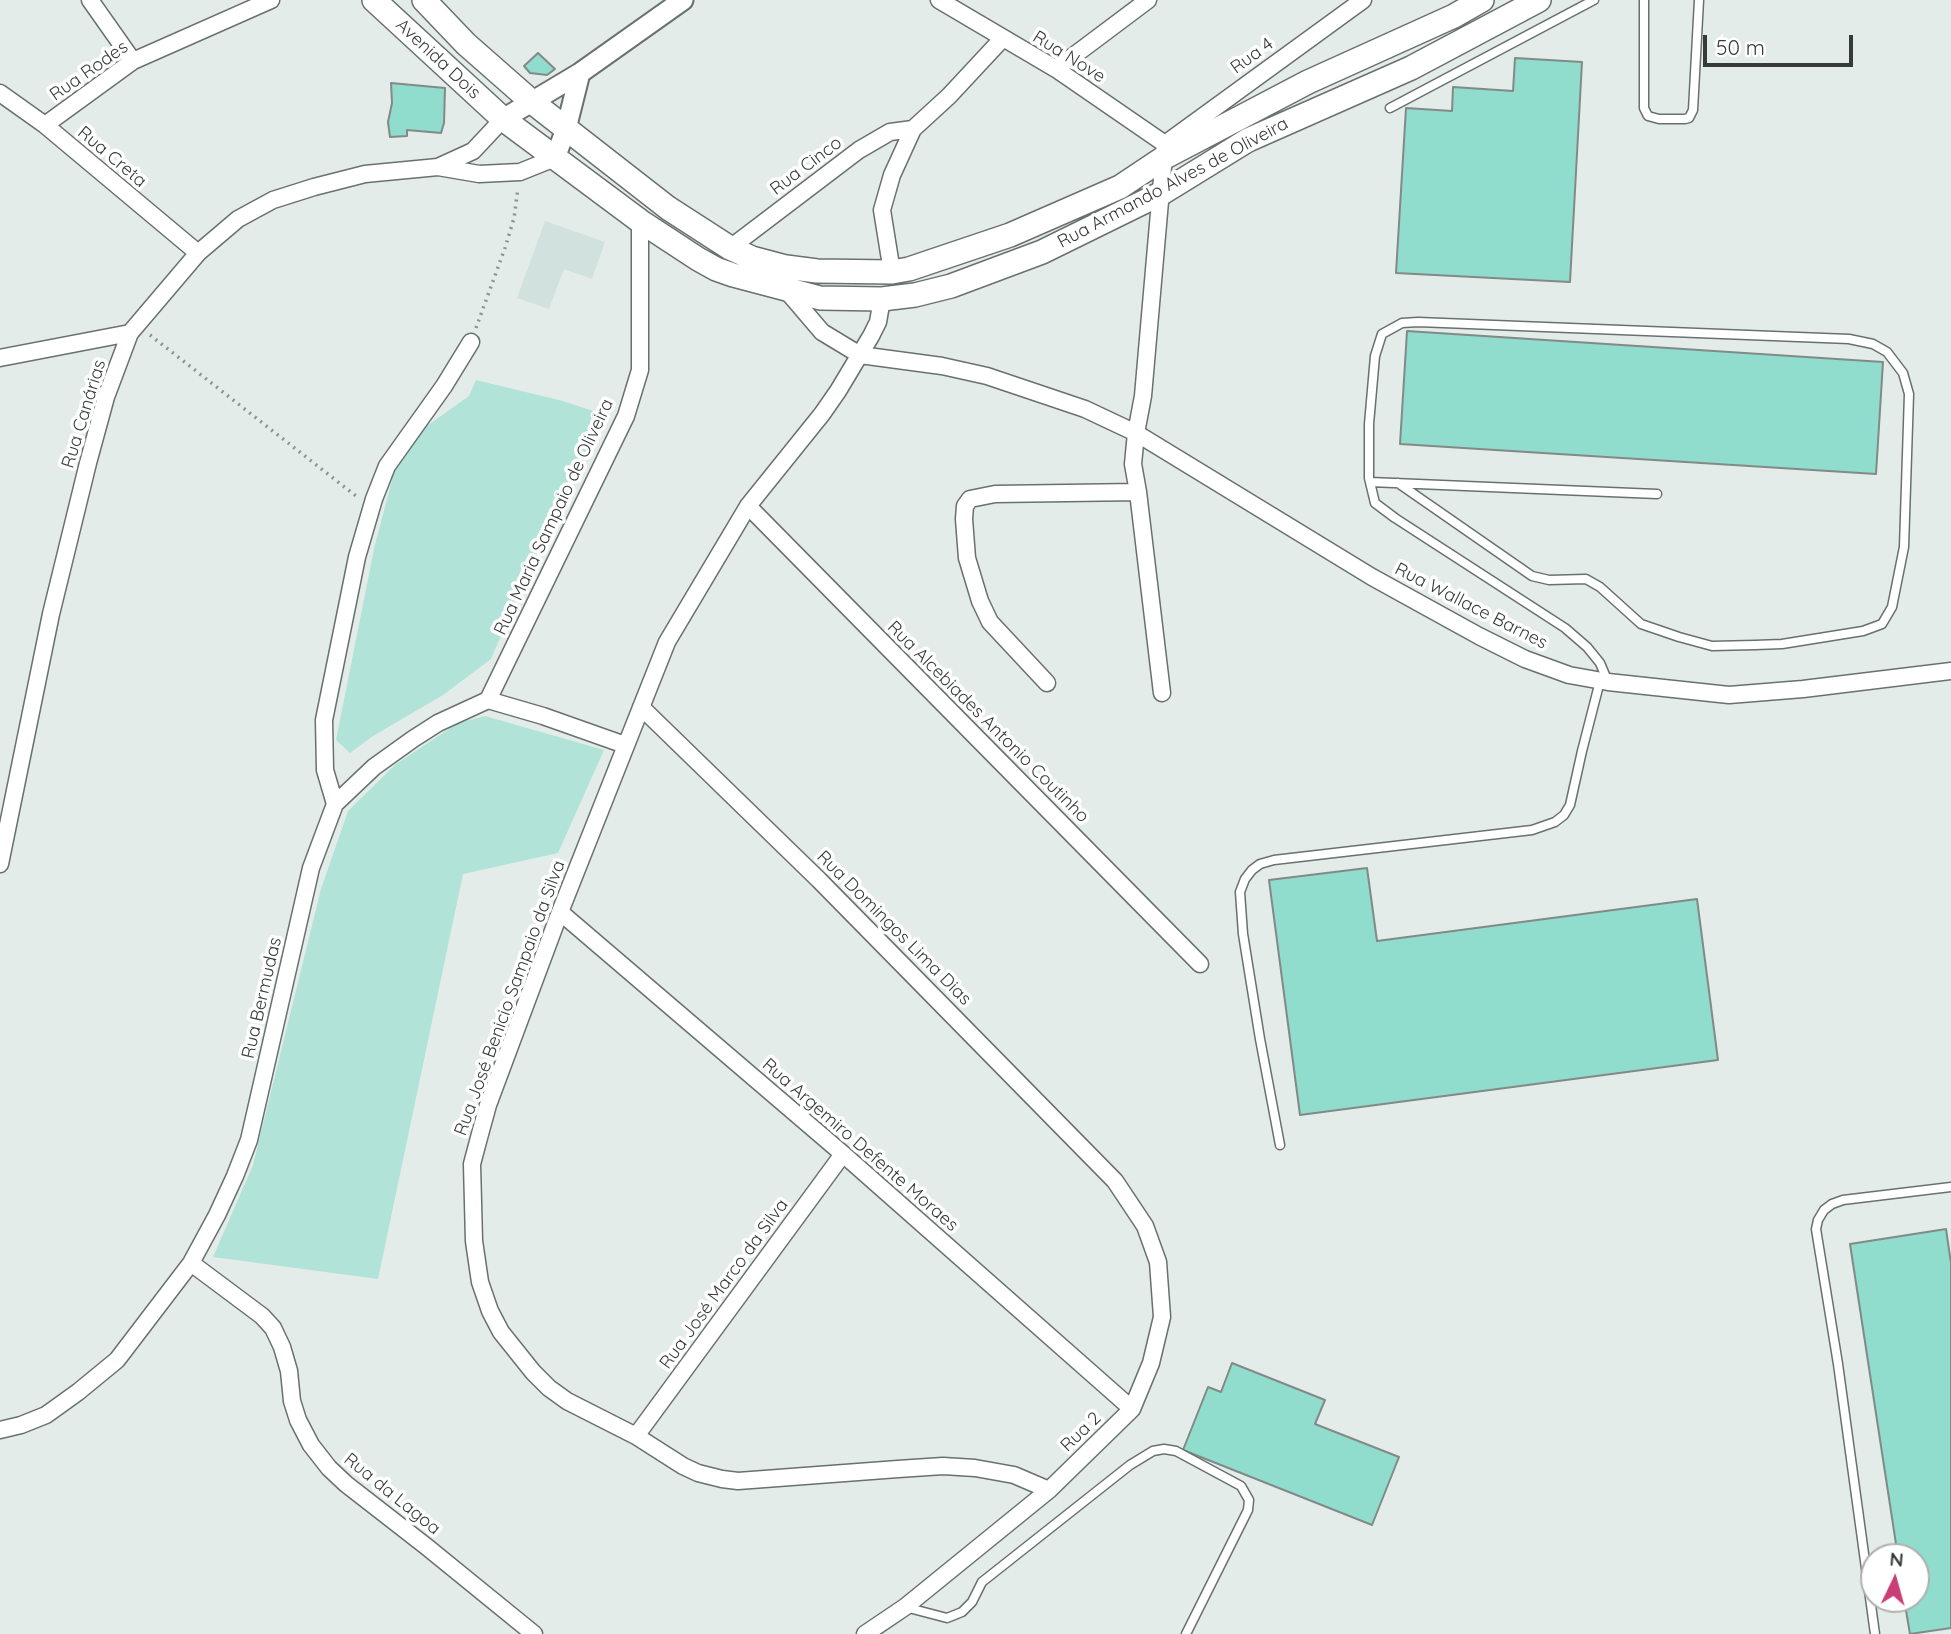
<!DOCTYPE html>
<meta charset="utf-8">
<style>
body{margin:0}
#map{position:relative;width:1951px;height:1634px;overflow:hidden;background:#e4ecea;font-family:Quicksand,sans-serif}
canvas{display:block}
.north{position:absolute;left:1860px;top:1543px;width:70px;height:70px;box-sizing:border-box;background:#fff;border:2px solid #afb0b0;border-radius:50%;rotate:5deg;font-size:19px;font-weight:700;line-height:28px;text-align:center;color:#363a39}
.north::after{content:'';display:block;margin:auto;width:24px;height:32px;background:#c83e76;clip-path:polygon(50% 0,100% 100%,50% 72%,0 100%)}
.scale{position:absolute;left:1703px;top:35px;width:150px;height:32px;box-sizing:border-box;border:4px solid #363a39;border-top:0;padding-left:9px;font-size:21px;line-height:24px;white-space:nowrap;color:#363a39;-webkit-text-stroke:5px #fff;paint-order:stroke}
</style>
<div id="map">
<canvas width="1951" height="1634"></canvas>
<div class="north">N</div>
<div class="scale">50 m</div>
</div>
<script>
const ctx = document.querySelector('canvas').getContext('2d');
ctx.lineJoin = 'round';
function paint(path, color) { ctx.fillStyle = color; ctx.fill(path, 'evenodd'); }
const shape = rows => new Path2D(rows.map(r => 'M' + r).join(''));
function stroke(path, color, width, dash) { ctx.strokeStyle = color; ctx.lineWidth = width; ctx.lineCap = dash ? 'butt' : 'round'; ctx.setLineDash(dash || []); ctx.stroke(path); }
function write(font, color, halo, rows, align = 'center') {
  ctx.font = font + ' Quicksand,sans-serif'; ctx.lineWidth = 7; ctx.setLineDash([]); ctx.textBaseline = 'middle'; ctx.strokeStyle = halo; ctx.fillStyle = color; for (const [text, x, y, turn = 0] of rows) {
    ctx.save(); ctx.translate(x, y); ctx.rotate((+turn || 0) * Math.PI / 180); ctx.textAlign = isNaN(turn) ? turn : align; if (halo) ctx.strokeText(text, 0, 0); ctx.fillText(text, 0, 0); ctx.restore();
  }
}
const built = shape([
 [545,221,605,242,592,279,564,269,549,309,517,298]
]);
const green = shape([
 [476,380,563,401,602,414,590,446,534,559,491,659,443,695,373,736,350,753,336,740,374,549,394,472,424,428,469,396],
 [485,716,604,750,558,853,463,874,378,1279,213,1257,253,1165,321,889,348,811,396,764,458,723]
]);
const building = shape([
 [538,53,555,69,547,75,530,73,524,66,538,53],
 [1515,58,1582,62,1570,282,1396,273,1406,108,1452,111,1453,87,1513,91,1515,58],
 [391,83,445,88,444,123,441,133,407,130,407,136,390,137,388,122,392,103,391,83],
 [1407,331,1883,362,1876,474,1400,444,1407,331],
 [1367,868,1377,941,1697,899,1718,1060,1300,1115,1269,880,1367,868],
 [1946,1229,1951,1263,1951,1628,1910,1634,1904,1599,1916,1599,1916,1557,1898,1557,1850,1244,1946,1229],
 [1232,1363,1325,1400,1315,1424,1399,1457,1372,1525,1183,1450,1208,1387,1221,1392,1232,1363]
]);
const path = shape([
 [476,328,505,248,514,218,518,188],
 [150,335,356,496]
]);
const service = shape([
 [1644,0,1644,108,1648,116,1659,119,1685,119,1689,118,1693,110,1699,0],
 [1390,108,1594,0],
 [1370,482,1657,494],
 [1398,483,1532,576,1549,580,1586,579,1600,587,1641,624,1679,637,1712,646,1755,645,1782,644,1863,631,1882,624,1892,607,1904,547,1909,394,1903,373,1887,352,1873,344,1849,339,1418,322,1402,323,1382,334,1375,356,1369,424,1369,478,1375,503,1395,518,1565,628,1587,647,1600,663,1608,682],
 [1280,1145,1260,1039,1243,934,1240,892,1245,879,1252,870,1260,864,1274,860,1532,830,1555,822,1564,815,1570,805,1582,751,1600,681],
 [905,1607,947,1618,962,1612,972,1602,982,1582,1130,1465,1153,1451,1164,1449,1176,1451,1241,1486,1249,1500,1248,1510,1186,1634],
 [1875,1634,1838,1364,1816,1229,1818,1220,1824,1210,1832,1204,1843,1200,1951,1187]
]);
const minor = shape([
 [90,0,133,61],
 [939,0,1056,69,1165,144,1143,396,1136,433,1133,464,1138,492,1162,693],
 [1056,69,1148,0],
 [0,93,45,125,198,253],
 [45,125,133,61,271,0],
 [1165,144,1363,0],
 [438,167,473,151,503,119],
 [730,248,859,150,890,132,913,129],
 [892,272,882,210,892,175,913,129,949,96,1003,38],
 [787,291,822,332,860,355,942,366,987,376,1085,409,1136,433,1372,577,1479,636,1525,659,1569,675,1608,682,1729,695,1803,689,1951,671],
 [882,299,878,322,871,336,838,391,822,414,748,506,667,642,560,912,488,1105,480,1134,472,1164,474,1241,480,1282,490,1311,501,1332,533,1372,549,1388,567,1401,636,1436,683,1466,698,1473,722,1479,738,1481,898,1469,943,1466,975,1468,1014,1475,1049,1490],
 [0,358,130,333],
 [748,506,1200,964],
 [1047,683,990,622,980,601,967,558,964,519,965,506,970,499,995,494,1138,492],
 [488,700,626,416,640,370,640,221],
 [641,707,819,880,1115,1181,1145,1226,1158,1262,1162,1317,1151,1363,1132,1409,1049,1490,905,1607,865,1634],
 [335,804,325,770,324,720,357,557,374,499,387,466,444,386,471,342],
 [0,864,51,614,88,463,106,397,130,333,198,253,238,219,273,200,314,187,365,174,438,167,479,174,520,172,555,158],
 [560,912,843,1154,1132,1409],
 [191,1263,262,1316,273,1328,282,1347,289,1371,292,1401,298,1420,311,1445,329,1468,346,1484,427,1547,534,1634],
 [0,1430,21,1425,46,1415,78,1392,117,1360,191,1263,217,1215,235,1176,249,1140,311,868,335,804,374,767,413,739,438,723,488,700,543,716,625,745],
 [636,1436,843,1154]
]);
const tertiary = shape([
 [503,119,580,73,683,0],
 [555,158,566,129,580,73]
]);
const secondary = shape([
 [374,0,503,119,640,221,698,259,716,269,733,275,820,298,882,299,915,295,951,286,1042,252,1162,193,1248,140,1411,68,1539,0],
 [424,0,466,44,532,102,668,208,730,248,752,258,786,267,817,271,892,272,909,269,1010,235,1120,187,1165,157,1308,82,1454,16,1482,0]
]);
const streetNames = [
 ["Rua 4",1252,56,-36],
 ["Rua Nove",1069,57,32],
 ["Avenida Dois",438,59,43],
 ["Rua Rodes",89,71,-35],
 ["Rua Creta",112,157,40],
 ["Rua Cinco",806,166,-37],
 ["Rua Armando Alves de Oliveira",1173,183,-28],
 ["Rua Canárias",84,414,-73],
 ["Rua Maria Sampaio de Oliveira",554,517,-65],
 ["Rua Wallace Barnes",1471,606,27],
 ["Rua Alcebiades Antonio Coutinho",988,722,45],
 ["Rua Domingos Lima Dias",894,928,45],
 ["Rua Bermudas",262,998,-77],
 ["Rua José Benicio Sampaio da Silva",510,998,-70],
 ["Rua Argemiro Defente Moraes",860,1145,41],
 ["Rua José Marco da Silva",724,1284,-54],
 ["Rua 2",1081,1432,-44],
 ["Rua da Lagoa",392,1494,39]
];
paint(built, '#d1e2de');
paint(green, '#b1e3d8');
paint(building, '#90dccd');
stroke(building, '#828a88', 2);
stroke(service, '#69716f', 11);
stroke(minor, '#69716f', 19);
stroke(tertiary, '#69716f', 23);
stroke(secondary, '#69716f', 26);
stroke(path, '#8c9291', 3.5, [2, 5]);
stroke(service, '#fff', 8);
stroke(minor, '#fff', 16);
stroke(tertiary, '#fff', 19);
stroke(secondary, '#fff', 23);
write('18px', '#363a39', '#fff', streetNames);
</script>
